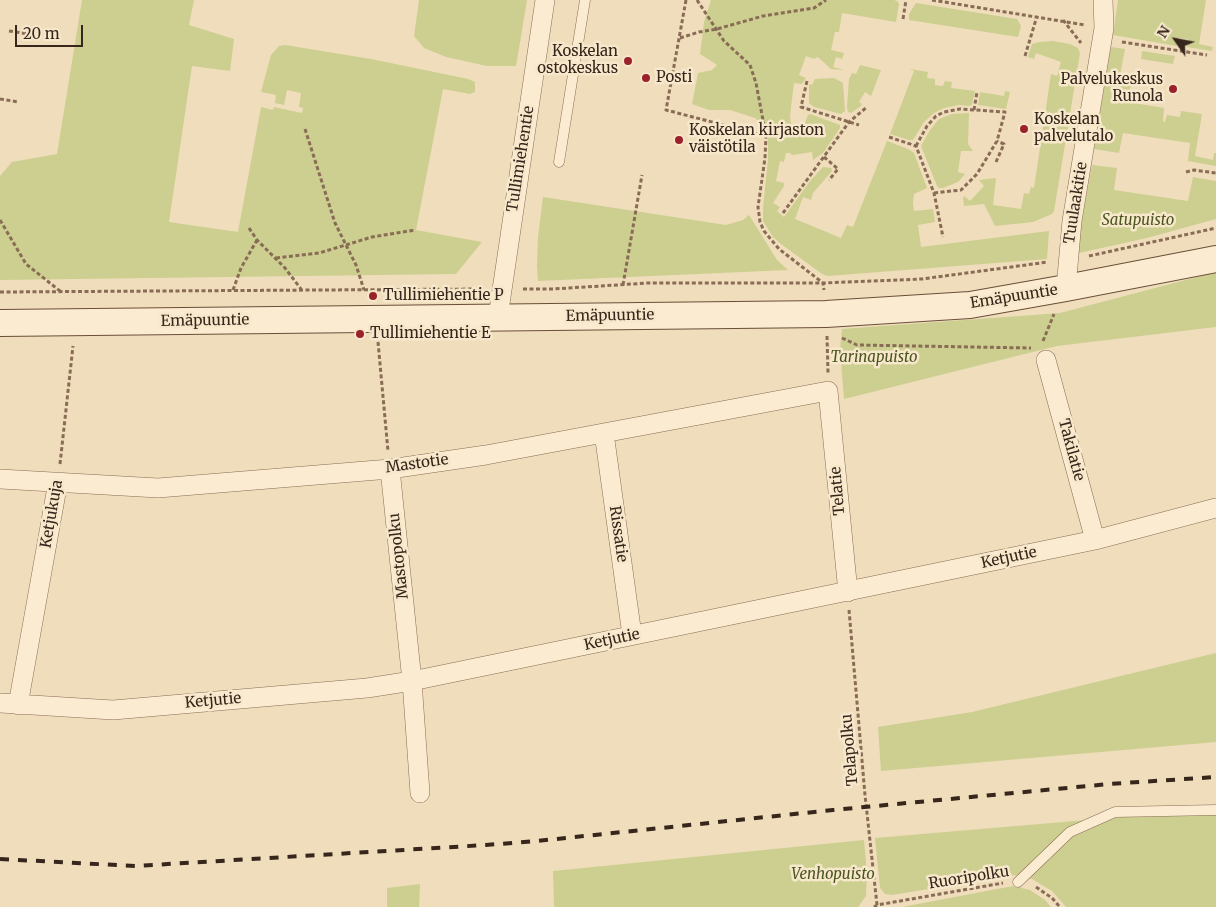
<!DOCTYPE html>
<meta charset="utf-8">
<style>
body{margin:0}
#map{position:relative;width:1216px;height:907px;overflow:hidden;background:#f0ddbc;font-family:Merriweather,serif}
canvas{display:block}
.north{position:absolute;left:1151px;top:15px;width:50px;height:50px;-webkit-text-stroke:4px #f7e8cc;paint-order:stroke;rotate:303deg;font-size:14px;font-weight:700;line-height:20px;text-align:center;color:#37261b}
.north::after{content:'';display:block;margin:auto;width:18px;height:22px;background:#37261b;clip-path:polygon(50% 0,100% 100%,50% 72%,0 100%)}
.scale{position:absolute;left:15px;top:25px;width:68px;height:22px;box-sizing:border-box;border:2px solid #37261b;border-top:0;padding-left:6px;font-size:15px;line-height:18px;white-space:nowrap;color:#37261b;-webkit-text-stroke:4px #f7e8cc;paint-order:stroke}
</style>
<div id="map">
<canvas width="1216" height="907"></canvas>
<div class="north">N</div>
<div class="scale">20 m</div>
</div>
<script>
const ctx = document.querySelector('canvas').getContext('2d');
ctx.lineJoin = 'round';
function paint(path, color) { ctx.fillStyle = color; ctx.fill(path, 'evenodd'); }
const shape = rows => new Path2D(rows.map(r => 'M' + r).join(''));
function stroke(path, color, width, dash) { ctx.strokeStyle = color; ctx.lineWidth = width; ctx.lineCap = dash ? 'butt' : 'round'; ctx.setLineDash(dash || []); ctx.stroke(path); }
function write(font, color, halo, rows, align = 'center') {
  ctx.font = font + ' Merriweather,serif'; ctx.lineWidth = 5; ctx.setLineDash([]); ctx.textBaseline = 'middle'; ctx.strokeStyle = halo; ctx.fillStyle = color; for (const [text, x, y, turn = 0] of rows) {
    ctx.save(); ctx.translate(x, y); ctx.rotate((+turn || 0) * Math.PI / 180); ctx.textAlign = isNaN(turn) ? turn : align; if (halo) ctx.strokeText(text, 0, 0); ctx.fillText(text, 0, 0); ctx.restore();
  }
}
const green = shape([
 [82,0,194,0,189,25,234,39,230,71,192,66,169,222,238,232,261,107,273,110,274,107,302,113,303,108,299,107,301,93,287,90,284,105,275,103,276,95,261,92,271,55,279,46,285,45,371,59,468,79,475,82,475,92,470,94,443,89,416,230,482,242,456,274,0,280,0,176,12,162,57,154],
 [419,0,527,0,516,66,487,66,446,57,424,48,414,36],
 [711,0,894,0,897,1,899,4,896,22,842,13,839,32,835,32,831,50,844,53,842,59,836,57,833,67,844,70,831,69,819,58,817,57,814,59,806,56,799,75,806,78,802,84,794,83,790,115,792,131,803,128,808,115,810,114,840,125,840,128,823,153,813,160,812,152,792,155,790,153,786,153,784,162,780,161,776,181,784,183,784,186,773,203,780,207,777,211,784,217,810,181,823,167,831,168,832,171,813,193,811,200,803,197,795,219,841,238,847,225,853,227,887,141,908,149,914,153,927,188,914,194,913,203,914,211,933,209,935,222,918,225,921,247,1049,231,1047,259,828,276,822,274,781,244,773,237,763,221,763,208,768,159,768,131,755,118,730,110,709,110,692,104,698,73,712,70,717,65,700,54,704,22],
 [1118,0,1206,0,1199,44,1213,47,1212,51,1187,47,1188,39,1178,38,1177,46,1113,35],
 [916,3,1017,19,1021,26,1018,37,909,20,909,14],
 [1053,41,1070,44,1078,48,1080,53,1054,211,1052,214,1033,222,995,226,984,204,964,206,963,198,964,196,970,201,984,186,979,180,996,178,993,205,1021,209,1024,193,1029,194,1031,187,1034,188,1051,74,1057,76,1061,62,1036,53,1034,59,1028,57,1032,44,1039,42],
 [1111,47,1125,49,1120,75,1132,77,1128,102,1164,108,1163,121,1165,122,1167,115,1180,117,1181,111,1202,114,1195,156,1213,160,1214,153,1216,153,1216,166,1188,161,1190,143,1123,133,1119,153,1094,149],
 [1142,51,1175,56,1173,64,1141,59],
 [860,65,881,70,871,96,865,92,859,102,862,104,861,106,851,113,848,112,847,107,849,79,852,73,856,74],
 [909,69,928,72,927,78,935,79,935,85,943,86,945,81,952,82,951,88,975,91,972,104,970,106,959,105,944,108,934,113,924,122,913,140,909,140,890,134,914,71],
 [834,78,843,83,845,111,841,114,814,107,809,103,809,84,812,85,815,79],
 [1005,91,1010,92,1006,109,978,105,980,92,1004,96],
 [969,113,968,144,973,151,961,151,958,172,965,174,958,182,943,188,939,188,937,186,921,146,930,130,939,119,952,114],
 [1092,165,1117,168,1114,190,1188,201,1193,177,1216,181,1216,219,1147,238,1079,253,1078,242],
 [543,197,726,225,743,220,749,215,777,260,788,270,538,281,537,266,538,237],
 [1216,272,1216,327,1057,346,844,399,840,350,842,329,1060,313],
 [1216,653,1216,742,881,771,878,727,972,712],
 [1216,809,1216,907,1066,907,1052,891,1032,879,1016,875,892,895,885,894,880,888,875,838],
 [864,840,867,875,866,896,858,907,554,907,553,871],
 [420,884,419,907,387,907,387,888],
 [1013,886,1030,890,1045,900,1051,907,902,907]
]);
const path = shape([
 [686,0,666,110,766,136],
 [697,0,724,41,750,65,756,83,766,136,765,158,758,207,760,222,764,231,779,249,823,283,824,290],
 [932,0,1085,25],
 [903,19,906,0],
 [1063,20,1081,43],
 [9,31,29,34],
 [680,38,699,32,717,29,763,16,814,8,826,0],
 [1122,42,1207,55],
 [1025,56,1037,16],
 [807,81,801,107,859,125],
 [0,99,19,102],
 [974,110,977,92],
 [305,129,335,223,356,265,364,290],
 [889,137,916,146,934,193,943,237],
 [916,146,927,126,936,116,944,112,960,109,1005,112,997,141,977,174,961,190,934,193],
 [824,157,838,169,829,180],
 [996,162,1004,144,997,141],
 [1186,172,1194,170,1216,173],
 [783,213,849,122,867,107],
 [0,220,26,264,60,291],
 [249,228,257,240,285,268,301,289],
 [1089,256,1216,228],
 [276,258,319,253,372,237,415,230],
 [623,285,642,175],
 [523,289,553,289,648,283,823,283,922,279,1048,262],
 [233,290,241,268,257,240],
 [0,292,482,289],
 [827,336,828,373],
 [842,338,857,345,1031,348],
 [1043,341,1054,314],
 [378,342,388,451],
 [60,464,73,346],
 [849,610,865,795,877,905],
 [1036,887,1052,898,1060,907],
 [874,907,877,905,1003,883]
]);
const lane = shape([
 [559,162,585,0],
 [1018,882,1070,832,1115,812,1216,810]
]);
const street = shape([
 [1066,288,1072,221,1104,28,1103,0],
 [498,317,545,0],
 [1046,360,1095,540],
 [604,433,632,635],
 [390,469,412,681,420,793],
 [0,479,158,488,390,469,486,455,828,391,848,592],
 [0,703,113,710,367,688,412,681,1095,540,1216,508],
 [18,705,58,482]
]);
const secondary = shape([
 [0,323,826,314,970,305,1066,288,1216,259]
]);
const rail = shape([
 [0,859,135,866,486,845,537,841,833,810,1109,784,1216,777]
]);
const markers = [
 [628,61,5,"#9b212b"],
 [646,78,5,"#9b212b"],
 [1173,89,5,"#9b212b"],
 [1024,129,5,"#9b212b"],
 [679,140,5,"#9b212b"],
 [373,296,5,"#9b212b"],
 [360,334,5,"#9b212b"]
];
const poiNames = [
 ["Koskelan",618,52,"right"],
 ["ostokeskus",618,69,"right"],
 ["Posti",656,78],
 ["Palvelukeskus",1163,80,"right"],
 ["Runola",1163,97,"right"],
 ["Koskelan",1034,120],
 ["palvelutalo",1034,137],
 ["Koskelan kirjaston",689,131],
 ["väistötila",689,148],
 ["Tullimiehentie P",383,296],
 ["Tullimiehentie E",370,334]
];
const streetNames = [
 ["Tullimiehentie",521,159,-81],
 ["Tuulaakitie",1076,203,-81],
 ["Emäpuuntie",1014,297,-9],
 ["Emäpuuntie",610,316,-1],
 ["Emäpuuntie",205,321,-1],
 ["Takilatie",1071,450,75],
 ["Mastotie",417,464,-8],
 ["Telatie",838,491,-95],
 ["Ketjukuja",52,514,-80],
 ["Rissatie",618,534,82],
 ["Mastopolku",399,556,-96],
 ["Ketjutie",1009,558,-12],
 ["Ketjutie",612,640,-12],
 ["Ketjutie",213,701,-5],
 ["Telapolku",850,750,-95],
 ["Ruoripolku",969,878,-9]
];
const parkNames = [
 ["Satupuisto",1138,221],
 ["Tarinapuisto",874,358],
 ["Venhopuisto",833,875]
];
paint(green, '#cccf90');
stroke(lane, '#896c55', 11);
stroke(street, '#896c55', 20);
stroke(secondary, '#6a4e38', 28);
stroke(path, '#896c55', 3, [4, 2.5]);
stroke(lane, '#fbebd0', 10);
stroke(street, '#fbebd0', 19);
stroke(secondary, '#fbebd0', 26);
stroke(rail, '#37261b', 4, [9, 9]);
for (const [x, y, r, color] of markers) { const dot = new Path2D(); dot.arc(x, y, r, 0, 2 * Math.PI); ctx.fillStyle = color; ctx.fill(dot); stroke(dot, '#f7e8cc', 2); }
write('15px', '#37261b', '#f7e8cc', poiNames, 'left');
write('15px', '#37261b', '#f7e8cc', streetNames);
write('italic 15px', '#4b5520', '#f7e8cc', parkNames);
</script>
